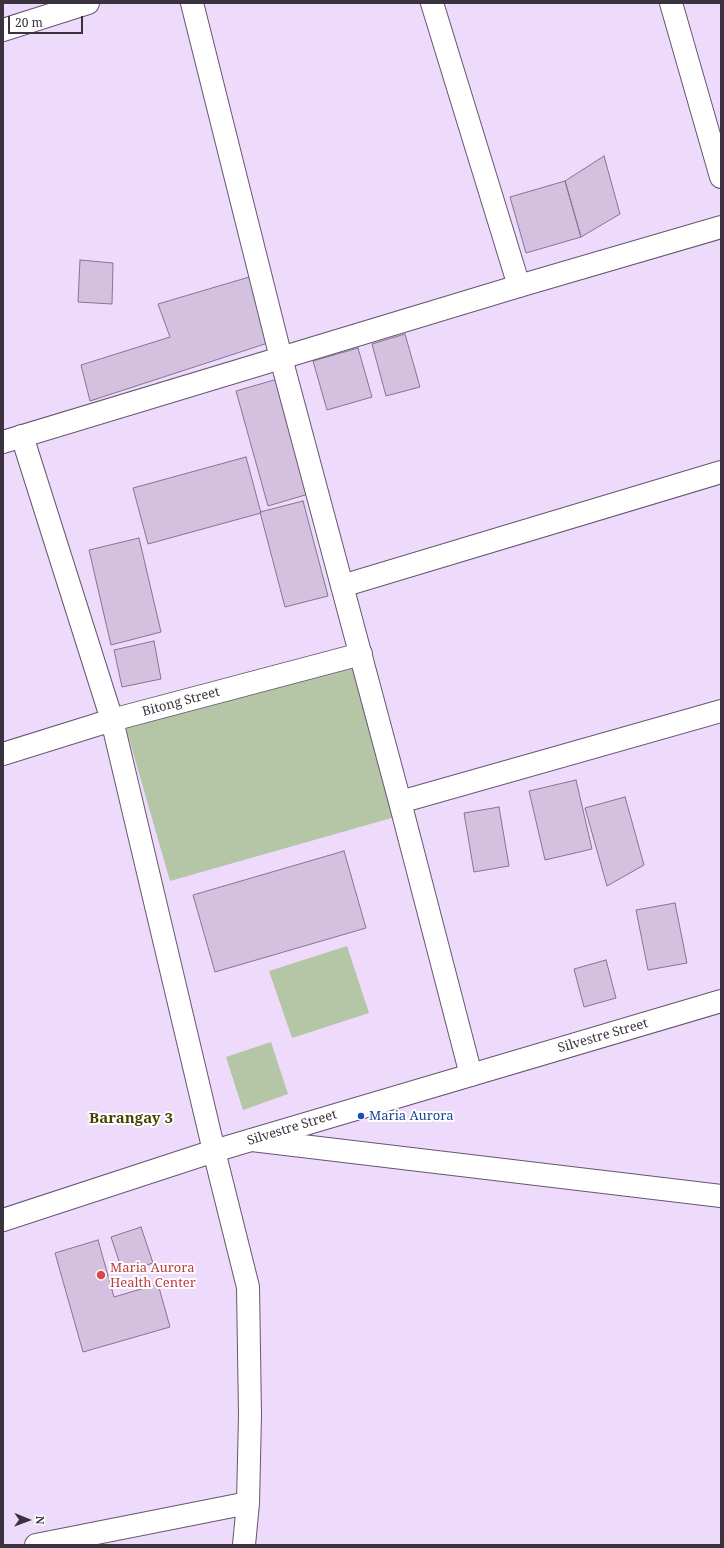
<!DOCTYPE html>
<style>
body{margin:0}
#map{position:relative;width:724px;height:1548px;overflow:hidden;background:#eedafa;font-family:"Noto Serif",serif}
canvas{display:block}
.frame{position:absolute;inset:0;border:4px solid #3a323e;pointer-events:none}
.north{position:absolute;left:8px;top:1500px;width:40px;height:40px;-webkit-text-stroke:3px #fff;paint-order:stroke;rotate:91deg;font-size:11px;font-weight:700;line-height:16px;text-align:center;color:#3a323e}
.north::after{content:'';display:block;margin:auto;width:14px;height:18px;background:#3a323e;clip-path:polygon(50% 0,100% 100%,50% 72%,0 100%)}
.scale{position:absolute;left:8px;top:16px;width:75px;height:18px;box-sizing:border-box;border:2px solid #3a323e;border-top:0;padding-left:5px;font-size:12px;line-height:14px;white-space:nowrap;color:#3a323e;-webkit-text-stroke:3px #fff;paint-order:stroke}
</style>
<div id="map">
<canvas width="724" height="1548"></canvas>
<div class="frame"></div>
<div class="north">N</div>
<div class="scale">20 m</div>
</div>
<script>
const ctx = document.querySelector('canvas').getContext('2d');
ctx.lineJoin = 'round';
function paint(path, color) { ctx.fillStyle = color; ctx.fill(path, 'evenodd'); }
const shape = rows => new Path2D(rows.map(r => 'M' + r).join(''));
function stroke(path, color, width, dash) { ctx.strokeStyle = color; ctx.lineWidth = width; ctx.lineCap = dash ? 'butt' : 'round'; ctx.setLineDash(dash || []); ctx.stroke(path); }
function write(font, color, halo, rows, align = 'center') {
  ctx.font = font + ' "Noto Serif",serif'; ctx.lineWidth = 4; ctx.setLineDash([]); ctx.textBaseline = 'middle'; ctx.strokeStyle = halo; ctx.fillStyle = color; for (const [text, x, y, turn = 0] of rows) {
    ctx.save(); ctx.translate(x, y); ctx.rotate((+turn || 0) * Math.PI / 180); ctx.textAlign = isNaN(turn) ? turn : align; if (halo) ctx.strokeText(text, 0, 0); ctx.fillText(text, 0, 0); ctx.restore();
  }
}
const green = shape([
 [352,663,395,817,170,881,126,728],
 [347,946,369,1013,292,1038,269,971],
 [271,1042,288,1094,243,1110,226,1057]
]);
const building = shape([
 [604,156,620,214,581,237,565,181,604,156],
 [565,181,581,237,526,253,510,197,565,181],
 [80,260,113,263,112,304,78,302,80,260],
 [256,275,274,341,90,401,81,365,170,337,158,304,256,275],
 [405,334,420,387,386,396,372,344,405,334],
 [358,348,372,397,327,410,313,361,358,348],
 [281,378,312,493,268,506,236,391,281,378],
 [246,457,261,513,148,544,133,488,246,457],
 [303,501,328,596,285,607,260,512,303,501],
 [139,538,161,632,111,645,89,550,139,538],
 [154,641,161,679,122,687,114,650,154,641],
 [576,780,592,849,545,860,529,791,576,780],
 [625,797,644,865,607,886,585,808,625,797],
 [499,807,509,866,474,872,464,813,499,807],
 [344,851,366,928,215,972,193,895,344,851],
 [675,903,687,963,648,970,636,910,675,903],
 [606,960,616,998,584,1007,574,969,606,960],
 [141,1227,153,1263,123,1273,111,1237,141,1227],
 [98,1240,114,1297,158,1284,170,1327,83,1352,55,1253,98,1240]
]);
const street = shape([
 [192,3,281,358,400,802,471,1075],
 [432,3,519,286],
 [671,3,721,177],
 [3,30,88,3],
 [22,436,112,720,214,1151,248,1287,250,1415,248,1503,244,1545],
 [342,586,721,472],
 [3,754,112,720,361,654],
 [400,802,721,711],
 [252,1140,721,1196],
 [36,1545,248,1503]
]);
const secondary = shape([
 [3,442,519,286,721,227],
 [3,1220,214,1151,721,1001]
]);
const markers = [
 [361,1116,4,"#1a4fb4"],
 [101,1275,5,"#e0444e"]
];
const streetNames = [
 ["Bitong Street",181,702,-15],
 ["Silvestre Street",603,1036,-16],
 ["Silvestre Street",292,1128,-17]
];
const transitNames = [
 ["Maria Aurora",369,1116]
];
const healthNames = [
 ["Maria Aurora",110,1268],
 ["Health Center",110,1283]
];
const quarterNames = [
 ["Barangay 3",131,1119]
];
paint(green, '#b5c6a7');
paint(building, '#d4c0df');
stroke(building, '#867490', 1);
stroke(street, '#675670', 24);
stroke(secondary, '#675670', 24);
stroke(street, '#fff', 22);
stroke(secondary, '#fff', 22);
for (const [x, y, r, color] of markers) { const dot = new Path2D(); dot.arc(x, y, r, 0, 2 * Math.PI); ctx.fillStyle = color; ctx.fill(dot); stroke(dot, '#fff', 1.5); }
write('13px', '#3a323e', '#fff', streetNames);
write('13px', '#164399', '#fff', transitNames, 'left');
write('13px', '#be3a42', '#fff', healthNames, 'left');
write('bold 15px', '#484200', '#fff', quarterNames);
</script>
